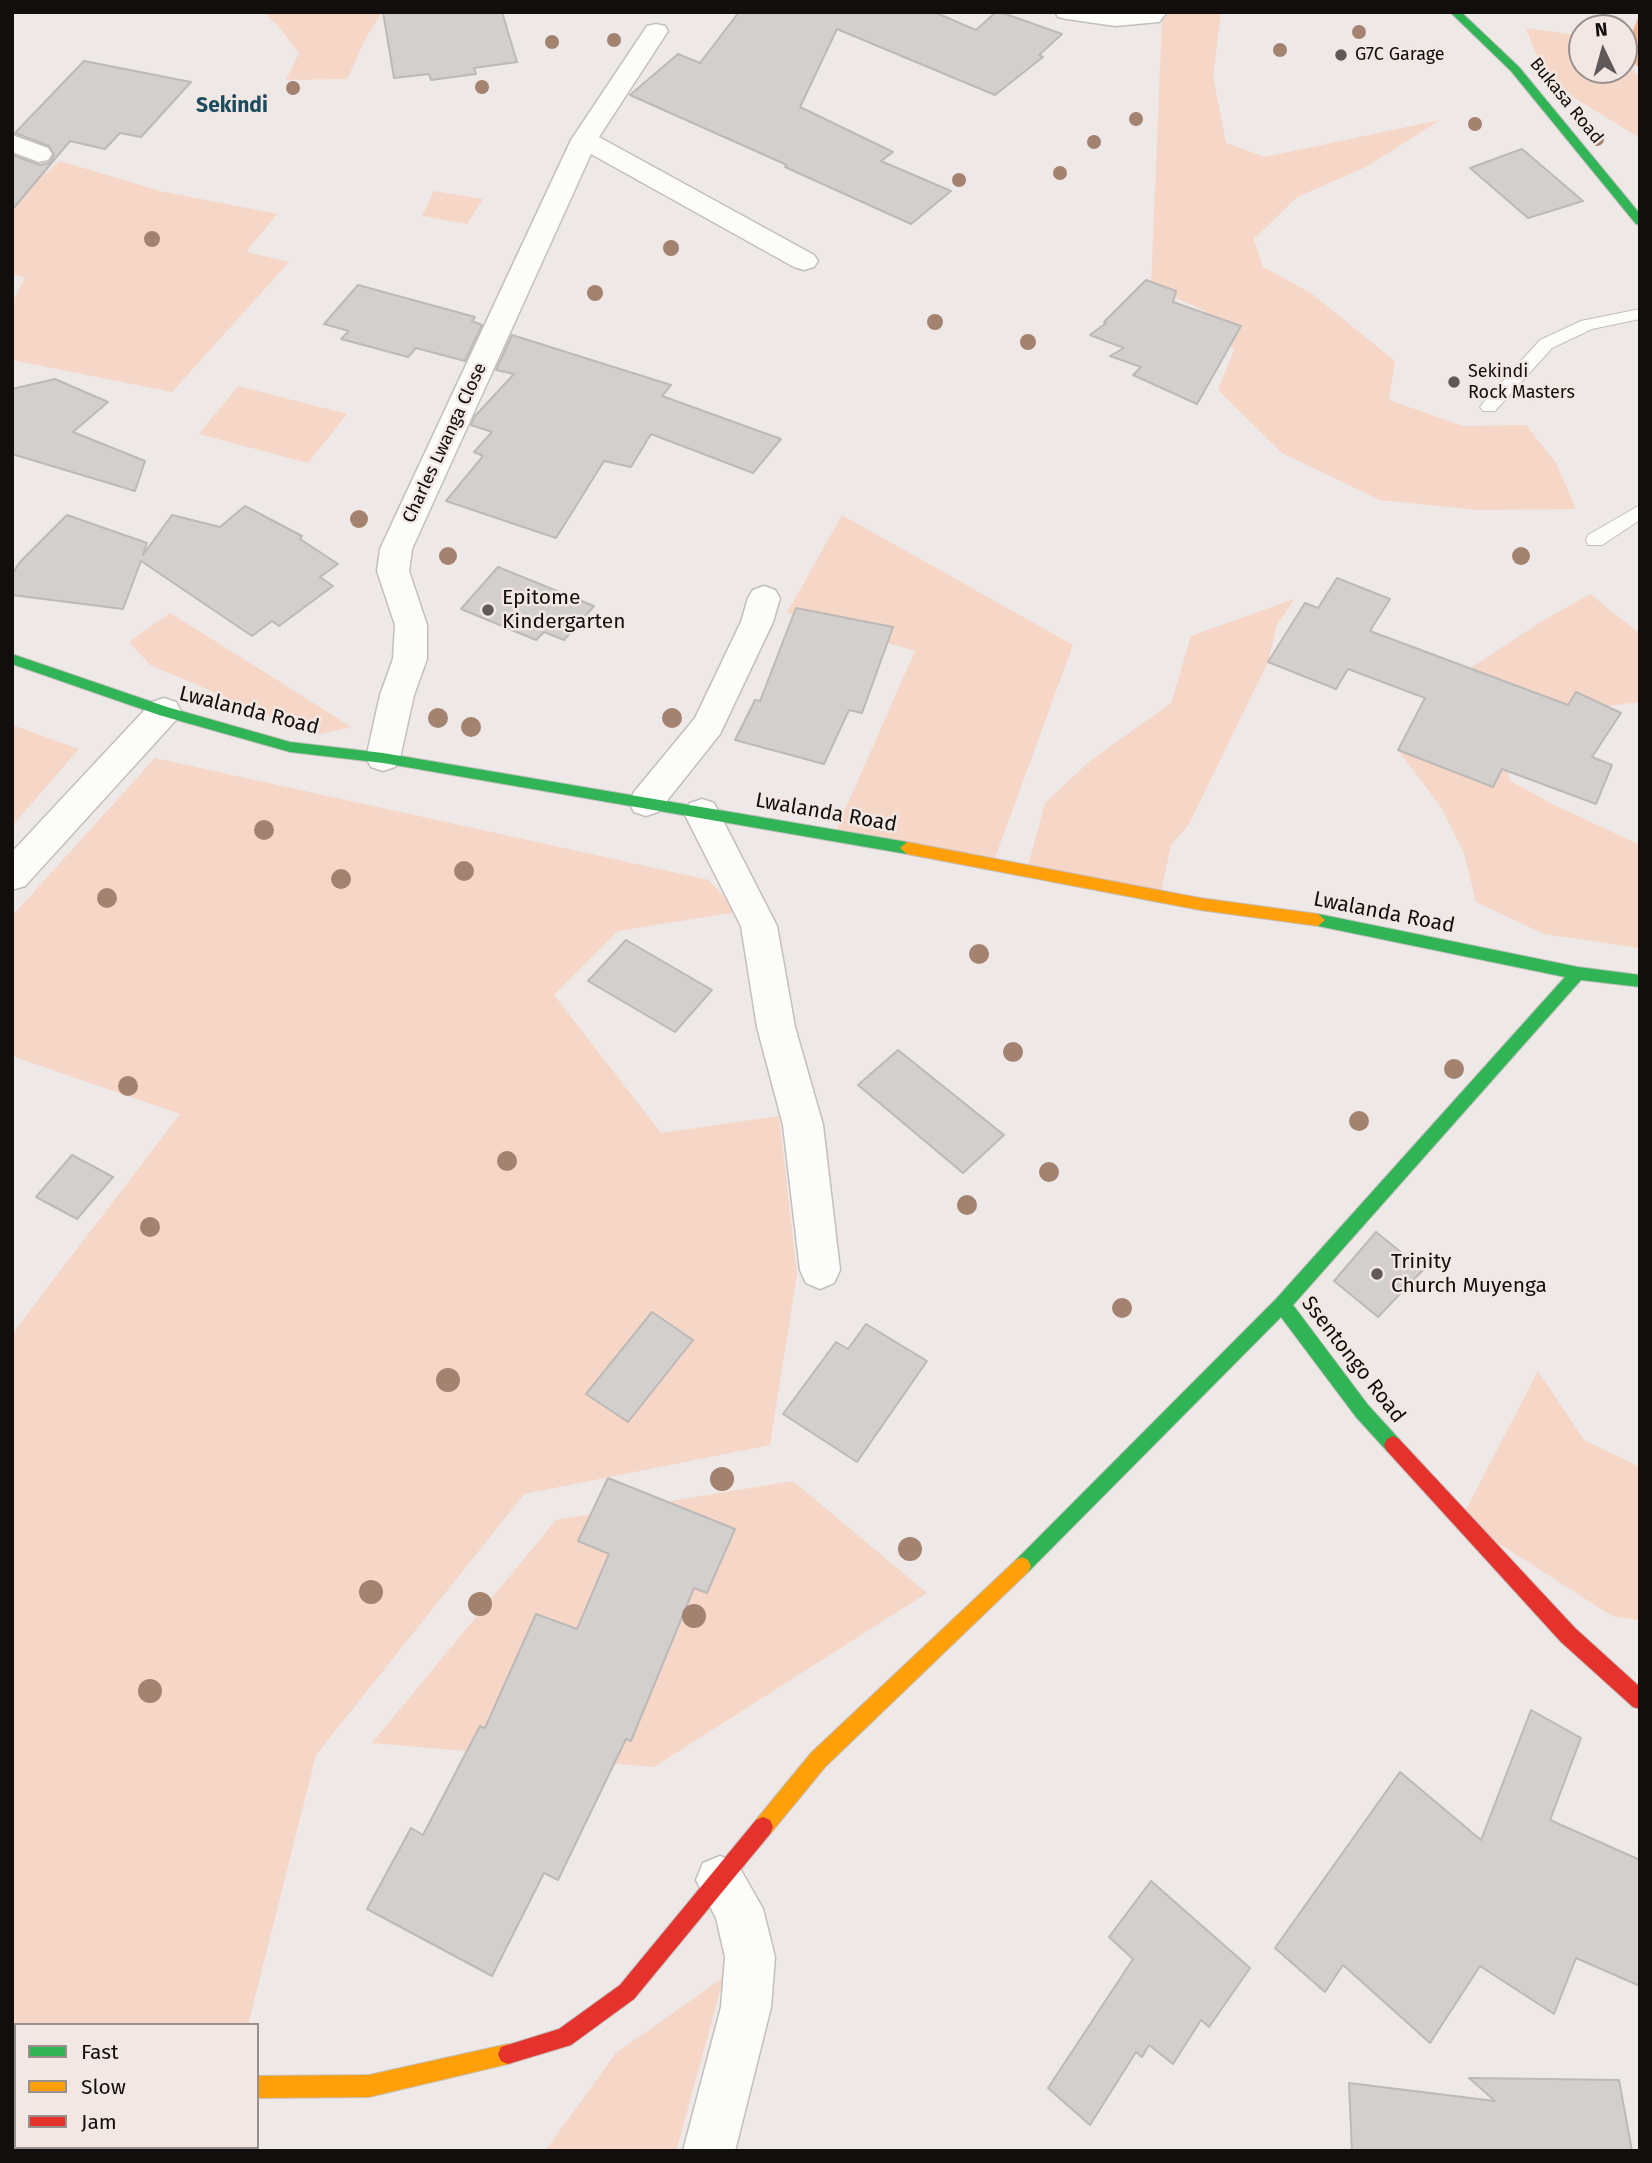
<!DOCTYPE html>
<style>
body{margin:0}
#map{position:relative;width:1652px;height:2163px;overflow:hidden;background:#eee8e6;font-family:"Fira Sans",sans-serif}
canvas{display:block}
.frame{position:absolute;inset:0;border:14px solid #120e0d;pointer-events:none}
.legend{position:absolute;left:14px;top:2023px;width:245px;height:126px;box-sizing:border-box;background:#f2e7e2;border:2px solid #98908d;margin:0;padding:9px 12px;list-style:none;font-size:21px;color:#120e0d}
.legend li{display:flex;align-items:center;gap:14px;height:35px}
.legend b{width:35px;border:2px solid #98908d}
.north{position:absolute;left:1568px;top:14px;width:70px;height:70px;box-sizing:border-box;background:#f2e7e2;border:2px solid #98908d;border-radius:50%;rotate:355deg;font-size:19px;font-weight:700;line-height:28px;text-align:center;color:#120e0d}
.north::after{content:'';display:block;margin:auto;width:24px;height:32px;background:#5f5a59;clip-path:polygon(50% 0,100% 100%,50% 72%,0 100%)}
</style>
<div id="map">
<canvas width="1652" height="2163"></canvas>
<div class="frame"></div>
<ul class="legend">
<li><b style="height:9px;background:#30b455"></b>Fast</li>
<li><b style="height:9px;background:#ff9f0a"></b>Slow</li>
<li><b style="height:9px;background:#e5322d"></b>Jam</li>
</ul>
<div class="north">N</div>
</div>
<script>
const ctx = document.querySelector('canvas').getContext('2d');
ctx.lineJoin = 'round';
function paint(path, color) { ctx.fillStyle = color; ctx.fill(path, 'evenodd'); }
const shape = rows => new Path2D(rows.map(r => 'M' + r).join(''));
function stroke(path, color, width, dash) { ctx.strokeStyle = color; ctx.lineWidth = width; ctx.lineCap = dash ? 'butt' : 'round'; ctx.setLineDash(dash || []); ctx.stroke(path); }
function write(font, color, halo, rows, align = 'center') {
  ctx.font = font + ' "Fira Sans",sans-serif'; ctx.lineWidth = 5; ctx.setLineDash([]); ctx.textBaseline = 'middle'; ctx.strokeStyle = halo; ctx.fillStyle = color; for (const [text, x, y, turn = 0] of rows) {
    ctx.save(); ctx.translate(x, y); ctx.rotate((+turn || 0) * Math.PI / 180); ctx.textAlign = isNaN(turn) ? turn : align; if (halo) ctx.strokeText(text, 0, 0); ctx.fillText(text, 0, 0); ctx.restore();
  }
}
const green = shape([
 [263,12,382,12,367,36,347,79,286,80,299,53,278,26],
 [1170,12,1221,12,1213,76,1226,143,1265,157,1440,120,1366,167,1297,197,1254,239,1263,267,1311,293,1395,361,1389,400,1463,426,1526,425,1556,463,1576,509,1478,510,1380,500,1282,453,1218,390,1234,350,1203,310,1151,287,1162,20],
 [1526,28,1582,36,1582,70,1624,70,1624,63,1640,77,1640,138,1576,99,1560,84,1536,54],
 [60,161,160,191,277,214,246,252,289,262,172,392,12,360,12,303,25,277,12,274,12,166,46,173],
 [434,191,483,199,467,224,422,216],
 [238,386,347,414,308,463,199,434],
 [842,515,1073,645,993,863,832,839,915,651,787,613],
 [1590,594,1640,634,1640,702,1535,715,1505,756,1509,780,1552,804,1640,845,1640,948,1544,934,1476,902,1464,853,1441,807,1398,750,1425,698,1539,623],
 [1294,599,1277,625,1268,662,1189,824,1171,845,1160,896,1027,870,1045,803,1090,761,1171,703,1191,636],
 [170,613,301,695,351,727,315,735,150,665,129,642],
 [12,725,79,749,12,826],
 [155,758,709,880,737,912,618,931,554,995,661,1133,779,1116,797,1274,770,1445,524,1494,316,1755,248,2025,16,2025,16,2147,217,2147,216,2151,12,2151,12,1334,180,1114,12,1056,12,916],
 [1538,1371,1584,1440,1640,1467,1640,1620,1612,1616,1461,1519],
 [793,1481,927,1593,654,1767,372,1743,556,1520],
 [724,1977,676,2151,545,2151,616,2053]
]);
const water = shape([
 [1640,12,1640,68,1624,55]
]);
const building = shape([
 [383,12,502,12,517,62,474,68,476,74,431,80,429,74,394,78,383,12],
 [739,12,934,12,976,30,996,12,1000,12,1062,34,1039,55,1043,57,995,95,837,29,800,107,893,152,881,161,951,191,911,224,785,167,787,165,630,95,678,54,700,63,739,12],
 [84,61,191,82,141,137,120,133,105,149,70,141,12,210,12,155,40,165,49,163,54,155,49,146,15,133,84,61],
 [1522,149,1583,201,1528,218,1470,168,1522,149],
 [1146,280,1176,291,1173,302,1241,326,1197,404,1133,375,1141,367,1110,356,1124,348,1090,335,1106,323,1104,322,1146,280],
 [358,285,475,317,472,321,482,325,465,361,416,348,408,357,341,339,349,331,324,324,358,285],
 [512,335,671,385,662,396,781,439,753,473,651,434,631,467,604,461,556,538,446,501,483,456,474,452,492,432,471,425,475,416,514,374,496,370,512,335],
 [55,379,108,402,73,432,145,461,135,491,12,454,12,389,55,379],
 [245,506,302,536,300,539,338,564,320,577,333,586,279,626,272,621,252,636,141,561,123,609,12,595,12,575,19,563,67,515,147,543,143,555,172,515,220,527,245,506],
 [498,567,594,606,564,640,544,632,536,640,461,609,498,567],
 [1337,578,1390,599,1370,631,1568,705,1576,692,1621,713,1592,757,1612,765,1596,804,1502,769,1493,787,1398,750,1425,698,1348,669,1336,689,1268,662,1305,603,1318,608,1337,578],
 [796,608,893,627,862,713,849,710,824,764,735,740,755,700,760,701,796,608],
 [626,940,712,990,675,1032,588,981,626,940],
 [898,1050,1004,1135,963,1173,858,1085,898,1050],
 [72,1155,113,1177,77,1219,36,1197,72,1155],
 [1376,1232,1423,1270,1378,1317,1334,1281,1376,1232],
 [652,1312,693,1340,628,1422,586,1394,652,1312],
 [866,1324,927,1361,857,1462,783,1414,836,1342,848,1349,866,1324],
 [608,1478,735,1529,707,1593,694,1588,631,1741,626,1739,558,1880,544,1873,492,1976,367,1909,411,1828,423,1835,480,1726,485,1728,536,1614,577,1629,609,1554,578,1541,608,1478],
 [1531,1710,1581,1738,1550,1820,1640,1860,1640,1986,1576,1958,1554,2014,1480,1966,1430,2043,1343,1965,1325,1992,1275,1948,1400,1772,1481,1840,1531,1710],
 [1151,1881,1250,1968,1209,2027,1201,2020,1173,2064,1149,2045,1142,2057,1136,2052,1090,2125,1048,2088,1133,1959,1109,1937,1151,1881],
 [1469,2078,1619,2080,1632,2151,1352,2151,1349,2083,1495,2101,1469,2078]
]);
const lane = shape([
 [1640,309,1640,319,1592,329,1552,348,1495,411,1483,411,1480,407,1483,403,1540,340,1581,321,1640,309],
 [1640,505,1640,520,1602,545,1588,545,1586,540,1588,535,1640,505]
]);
const street = shape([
 [1055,12,1167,12,1159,22,1115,26,1067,19,1058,17,1055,12],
 [656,24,665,26,668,31,599,137,814,255,818,261,814,267,804,270,794,267,591,154,412,549,409,571,427,625,427,659,414,695,400,758,395,767,383,771,371,767,366,758,380,695,393,659,395,625,377,571,380,549,571,140,647,26,656,24],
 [12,135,48,148,52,154,48,160,39,162,12,152,12,135],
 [764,586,775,590,780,598,773,622,720,734,658,812,646,816,634,812,629,802,634,792,695,718,741,622,748,598,753,590,764,586],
 [164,698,176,702,181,711,176,720,25,886,12,890,12,852,152,702,164,698],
 [702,799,714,803,777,926,795,1027,823,1125,840,1270,834,1283,820,1289,806,1283,800,1270,783,1125,757,1027,741,926,684,813,690,803,702,799],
 [720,1856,737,1863,763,1909,775,1957,771,2007,735,2151,683,2151,721,2007,725,1957,716,1918,696,1880,703,1863,720,1856],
 [16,2094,16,2146,12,2147,12,2095,16,2094]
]);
const fast = shape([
 [1450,12,1461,12,1519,67,1640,214,1640,225,1636,224,1511,71,1450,12],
 [12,654,167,707,290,742,383,753,907,842,914,848,907,854,383,763,290,752,159,715,12,664,12,654],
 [1318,914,1578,967,1640,975,1640,987,1581,980,1293,1305,1368,1405,1399,1439,1402,1445,1399,1451,1393,1454,1387,1451,1356,1417,1281,1317,1028,1572,1022,1575,1016,1572,1013,1566,1016,1560,1276,1299,1565,977,1318,926,1311,920,1318,914]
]);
const slow = shape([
 [907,842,1200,898,1318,914,1325,920,1318,926,1200,910,907,854,900,848,907,842],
 [1022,1557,1028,1560,1031,1566,1028,1572,825,1767,770,1834,763,1837,756,1834,753,1827,756,1820,811,1753,1016,1560,1022,1557],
 [508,2044,515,2047,518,2054,515,2061,508,2064,369,2097,257,2098,257,2076,369,2075,508,2044]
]);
const jam = shape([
 [1393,1436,1399,1439,1575,1628,1640,1687,1640,1709,1633,1707,1561,1642,1387,1451,1384,1445,1387,1439,1393,1436],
 [763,1817,770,1820,773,1827,770,1834,634,1999,571,2045,508,2064,501,2061,498,2054,501,2047,559,2029,620,1985,756,1820,763,1817]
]);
const trees = [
 [1359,32,7],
 [614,40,7],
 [552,42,7],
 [1280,50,7],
 [482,87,7],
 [293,88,7],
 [1136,119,7],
 [1475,124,7],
 [1597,139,7],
 [1094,142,7],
 [1060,173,7],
 [959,180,7],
 [152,239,8],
 [671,248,8],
 [595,293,8],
 [935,322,8],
 [1028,342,8],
 [359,519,9],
 [448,556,9],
 [1521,556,9],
 [438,718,10],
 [672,718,10],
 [471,727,10],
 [264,830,10],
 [464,871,10],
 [341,879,10],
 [107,898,10],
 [979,954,10],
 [1013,1052,10],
 [1454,1069,10],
 [128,1086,10],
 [1359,1121,10],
 [507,1161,10],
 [1049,1172,10],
 [967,1205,10],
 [150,1227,10],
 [1122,1308,10],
 [448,1380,12],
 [722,1479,12],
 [910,1549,12],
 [371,1592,12],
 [480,1604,12],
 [694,1616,12],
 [150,1691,12]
];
const markers = [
 [1341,55,7,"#5f5a59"],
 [1454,382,7,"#5f5a59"],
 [488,610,7,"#5f5a59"],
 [1377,1274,7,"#5f5a59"]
];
const farPoinames = [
 ["G7C Garage",1355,55],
 ["Sekindi",1468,372],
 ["Rock Masters",1468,393]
];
const farStreetnames = [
 ["Bukasa Road",1566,101,51],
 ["Charles Lwanga Close",445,443,-65]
];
const farQuarternames = [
 ["Sekindi",232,106]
];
const poiNames = [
 ["Epitome",502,598],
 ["Kindergarten",502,622],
 ["Trinity",1391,1262],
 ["Church Muyenga",1391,1286]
];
const streetNames = [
 ["Lwalanda Road",249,711,14],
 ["Lwalanda Road",826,813,10],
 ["Lwalanda Road",1384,913,11],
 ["Ssentongo Road",1353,1360,52]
];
paint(green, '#f6d6c7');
paint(water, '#f3b496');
paint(building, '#d3cfcd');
stroke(building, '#bdb9b7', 2);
stroke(lane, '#c3bfbd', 2);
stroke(street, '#c3bfbd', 3);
stroke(fast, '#c3bfbd', 2);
stroke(slow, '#c3bfbd', 2);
stroke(jam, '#c3bfbd', 2);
paint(lane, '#fcfcfb');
paint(street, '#fcfcfb');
paint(fast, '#30b455');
paint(slow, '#ff9f0a');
paint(jam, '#e5322d');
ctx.fillStyle = '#a38270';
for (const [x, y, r] of trees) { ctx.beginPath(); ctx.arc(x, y, r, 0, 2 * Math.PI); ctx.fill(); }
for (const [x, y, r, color] of markers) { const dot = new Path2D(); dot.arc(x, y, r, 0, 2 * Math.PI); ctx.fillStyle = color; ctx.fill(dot); stroke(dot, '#f2e7e2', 2.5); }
write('18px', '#120e0d', '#f2e7e2', farPoinames, 'left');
write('18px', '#120e0d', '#f2e7e2', farStreetnames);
write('bold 21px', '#1b4b5e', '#f2e7e2', farQuarternames);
write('21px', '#120e0d', '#f2e7e2', poiNames, 'left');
write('21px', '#120e0d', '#f2e7e2', streetNames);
</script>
